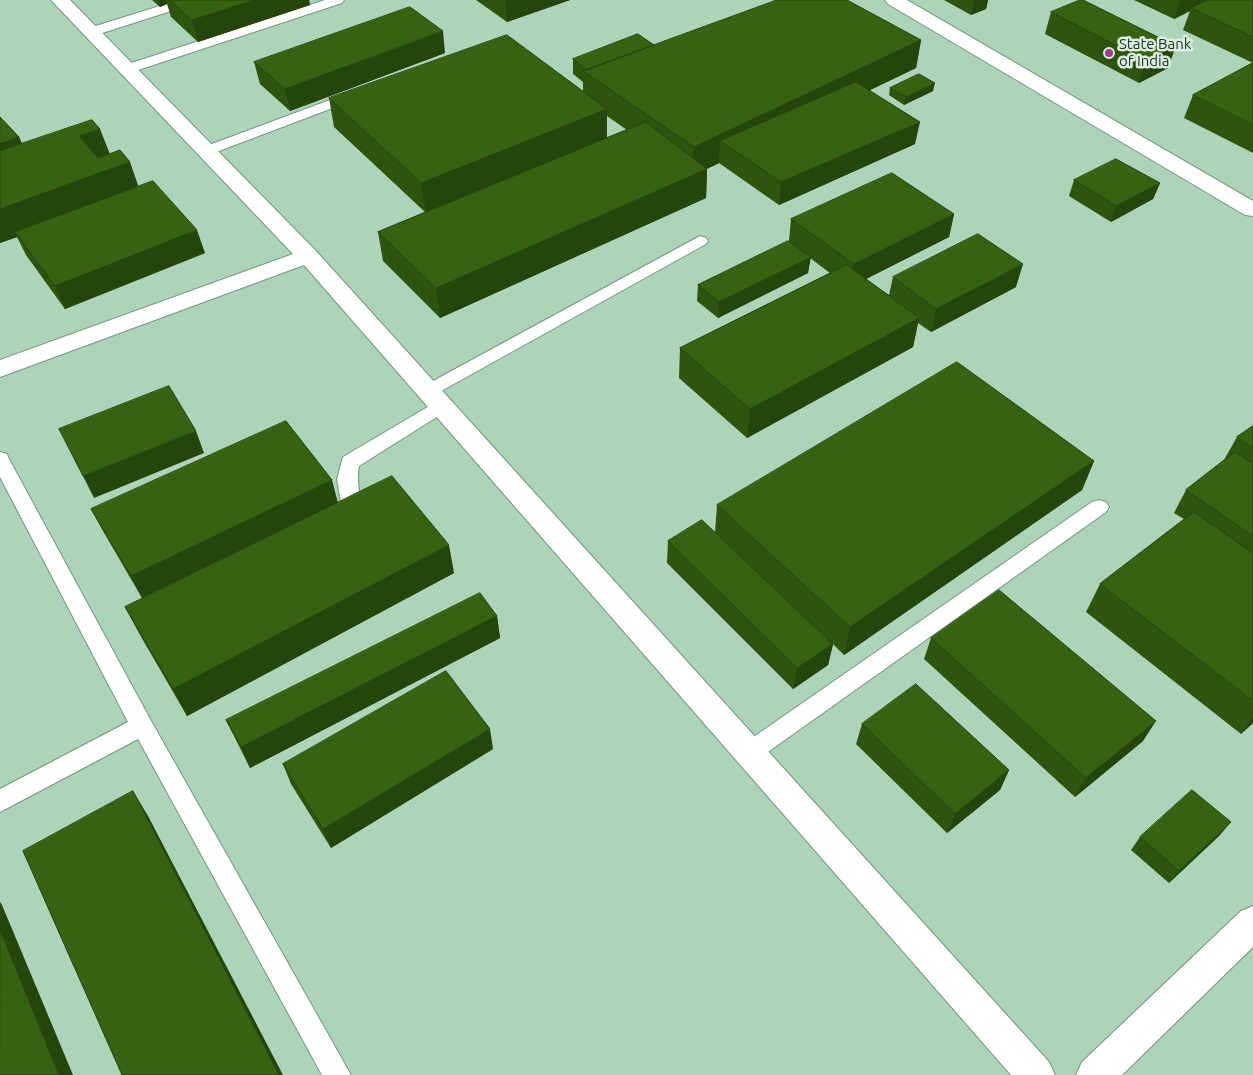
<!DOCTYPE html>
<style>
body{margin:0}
canvas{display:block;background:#add3b8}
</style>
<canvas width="1253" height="1075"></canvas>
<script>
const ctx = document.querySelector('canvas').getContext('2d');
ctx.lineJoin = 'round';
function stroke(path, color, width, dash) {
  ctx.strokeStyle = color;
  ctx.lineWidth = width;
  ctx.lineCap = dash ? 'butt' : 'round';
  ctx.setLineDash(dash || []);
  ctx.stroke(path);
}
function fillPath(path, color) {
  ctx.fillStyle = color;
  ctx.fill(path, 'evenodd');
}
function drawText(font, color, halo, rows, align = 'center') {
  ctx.font = font + ' Ubuntu,sans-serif';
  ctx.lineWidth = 5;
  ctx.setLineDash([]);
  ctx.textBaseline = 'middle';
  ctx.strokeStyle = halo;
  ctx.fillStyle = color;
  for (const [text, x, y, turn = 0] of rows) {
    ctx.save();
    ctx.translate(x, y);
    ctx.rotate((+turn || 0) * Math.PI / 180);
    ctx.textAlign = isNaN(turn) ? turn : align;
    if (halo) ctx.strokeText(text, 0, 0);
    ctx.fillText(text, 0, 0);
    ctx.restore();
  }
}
const lane = new Path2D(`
 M179,0H198L196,3L96,35L91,36L84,32L86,29Z
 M325,0H344L342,3L132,72H122L120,69L122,66Z
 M354,91L359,92L361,95L359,98L211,154H201L199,151L201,148Z
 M700,236L706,238L708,241L706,244L434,395L428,397L422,395L419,391L422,387Z
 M442,400L448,402L451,406L448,410L359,466C353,498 376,509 334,522L327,520L324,515L327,510L341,503L337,479L343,457L436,402Z
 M0,452L7,454L9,459L150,719L351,1075H322L138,739L0,812V789L128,722L0,477Z
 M1099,500L1106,502L1109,507L1106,512L758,759L750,762L742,759L739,752L742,745L1092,502Z`);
const street = new Path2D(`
 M51,0H70L316,251L1049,1062L1055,1075H1011L304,265L0,377V360L293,254Z`);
const secondary = new Path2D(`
 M885,0H907L1253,201V216L1245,215L888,4Z
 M1253,906V947L1122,1075H1076L1082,1062L1241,911Z`);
stroke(lane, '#73977e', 2);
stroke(street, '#73977e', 2);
stroke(secondary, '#73977e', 2);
fillPath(lane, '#fff');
fillPath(street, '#fff');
fillPath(secondary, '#fff');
fillPath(new Path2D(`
 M152,0H309L310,5L198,42L171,17L167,4L160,7Z
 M476,0H570L507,22Z
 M944,0H988L986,9L971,15Z
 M1134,0H1253V153L1184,118L1193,95L1253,63L1183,30L1190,11L1174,19Z
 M1051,12L1168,68L1139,83L1045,34Z
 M921,40L916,68L870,90L915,144L779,205L719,163L707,169L706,198L440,318L383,261L378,232L425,212L334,127L329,98L583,92V82L573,74V59L654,45ZM607,116L627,130L607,138Z
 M445,53L290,111L260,84L254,62Z
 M890,88L933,91L904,105L889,95Z
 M0,117L19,137L22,144L110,154L138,186L205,253L65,309L26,255L17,237L0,243Z
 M1074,180L1160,183L1153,199L1111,222L1069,196Z
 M954,214L949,237L866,279L889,295L893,277L1016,287L931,332L918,323L913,347L747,438L679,378L680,348L830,273L810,258L808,273L718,318L697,301L698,285L789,241L791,219Z
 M1253,426V723L1241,734L1086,612L1100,584L1184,519L1174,513L1186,490L1224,460L1237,437Z
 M1094,461L1082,490L844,655L833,644L828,665L793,689L667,563L668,541L715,532L717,505Z
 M338,503L454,573L187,716L140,635L125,607L310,516L142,598L103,531L91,509Z
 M497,616L500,638L250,768L226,720Z
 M931,638L1143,741L1075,797L924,659Z
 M862,724L1009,770L1000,790L947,833L856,744Z
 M493,749L331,848L291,784L283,764Z
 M1220,835L1169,883L1131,850L1140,837Z`), '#2f540f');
fillPath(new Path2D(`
 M158,0H166L167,4L160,7Z
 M255,0H309L310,5L198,42L192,20Z
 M508,0H570L507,22L505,1Z
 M974,0H988L986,9L971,15Z
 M1180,0H1214L1191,8L1190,11L1174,19Z
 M443,31L445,53L290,111L285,89Z
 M921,40L916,68L739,153L720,141L719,163L704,170L707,169L706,198L440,318L436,288L692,175L694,147Z
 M1176,46L1168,68L1139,83L1146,61Z
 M935,83L933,91L904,105L906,97Z
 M607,109V138L426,212L421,183Z
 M920,122L915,144L779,205L781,182Z
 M100,129L111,157L90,165L79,136Z
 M19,137L29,159L0,170V144Z
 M130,162L140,191L15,232L17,237L0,243V209Z
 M1160,183L1153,199L1111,222L1116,206Z
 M954,214L949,237L850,287L854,264Z
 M197,230L205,253L65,309L55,286Z
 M811,257L808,273L718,318L719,302Z
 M1023,264L1016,287L931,332L936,309Z
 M919,318L913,347L747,438L750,409Z
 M196,431L204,453L94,498L83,476Z
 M1094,461L1082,490L844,655L850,627Z
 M332,480L338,503L142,598L131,576Z
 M449,545L454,573L187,716L173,689Z
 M497,616L500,638L250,768L241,747Z
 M833,644L828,665L793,689L797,668Z
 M1253,718V723L1241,734Z
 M1156,721L1143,741L1075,797L1086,778Z
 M490,729L493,749L331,848L323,829Z
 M1009,770L1000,790L947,833L955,814Z
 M133,791L148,816L283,1075H279Z
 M1231,822L1220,835L1169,883L1179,871Z
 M0,902L2,905L73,1075H59L0,930Z`), '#26450d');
const building = new Path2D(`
 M170,0H255L192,20Z
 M777,0H847L921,40L694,147L583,71Z
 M1080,0H1083L1176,46L1146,61L1051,12Z
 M1208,0H1253V37L1191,8Z
 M410,7L443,31L285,89L254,62Z
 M638,34L654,45L587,70L573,59Z
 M507,35L607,109L421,183L329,98Z
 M1253,63V125L1193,95Z
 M919,74L935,83L906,97L890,88Z
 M856,82L920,122L781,182L720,141Z
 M0,117L19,137L0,144Z
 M92,120L100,129L79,136L98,158L120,150L130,162L0,209V151Z
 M646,122L707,169L436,288L378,232Z
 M1116,159L1160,183L1116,206L1074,180Z
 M892,173L954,214L854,264L791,219Z
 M153,181L197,230L55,286L15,232Z
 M978,234L1023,264L936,309L893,277Z
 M788,241L811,257L719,302L698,285Z
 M847,265L919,318L750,409L680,348Z
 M957,362L1094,461L850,627L717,505Z
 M169,386L196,431L83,476L59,429Z
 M286,421L332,480L131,576L91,509Z
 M1253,426V448L1237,437Z
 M1235,452L1253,464V536L1186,490Z
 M392,476L449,545L173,689L125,607Z
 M1194,512L1253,553V701L1100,584Z
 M702,520L833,644L797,668L668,541Z
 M999,590L1156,721L1086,778L931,638Z
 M480,593L497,616L241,747L226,720Z
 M446,671L490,729L323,829L283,764Z
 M916,684L1009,770L955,814L862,724Z
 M1192,790L1231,822L1179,871L1140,837Z
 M133,791L279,1075H122L23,851Z
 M0,930L59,1075H0Z`);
fillPath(building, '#376212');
stroke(building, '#26450d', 1);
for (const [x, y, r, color] of [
 [1109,53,5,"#a33593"]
]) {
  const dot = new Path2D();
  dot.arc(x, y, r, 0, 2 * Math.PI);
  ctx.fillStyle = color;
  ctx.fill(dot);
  stroke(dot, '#dbefe1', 2);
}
drawText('15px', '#233227', '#dbefe1', [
 ["State Bank",1119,44],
 ["of India",1119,61]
], 'left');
</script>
